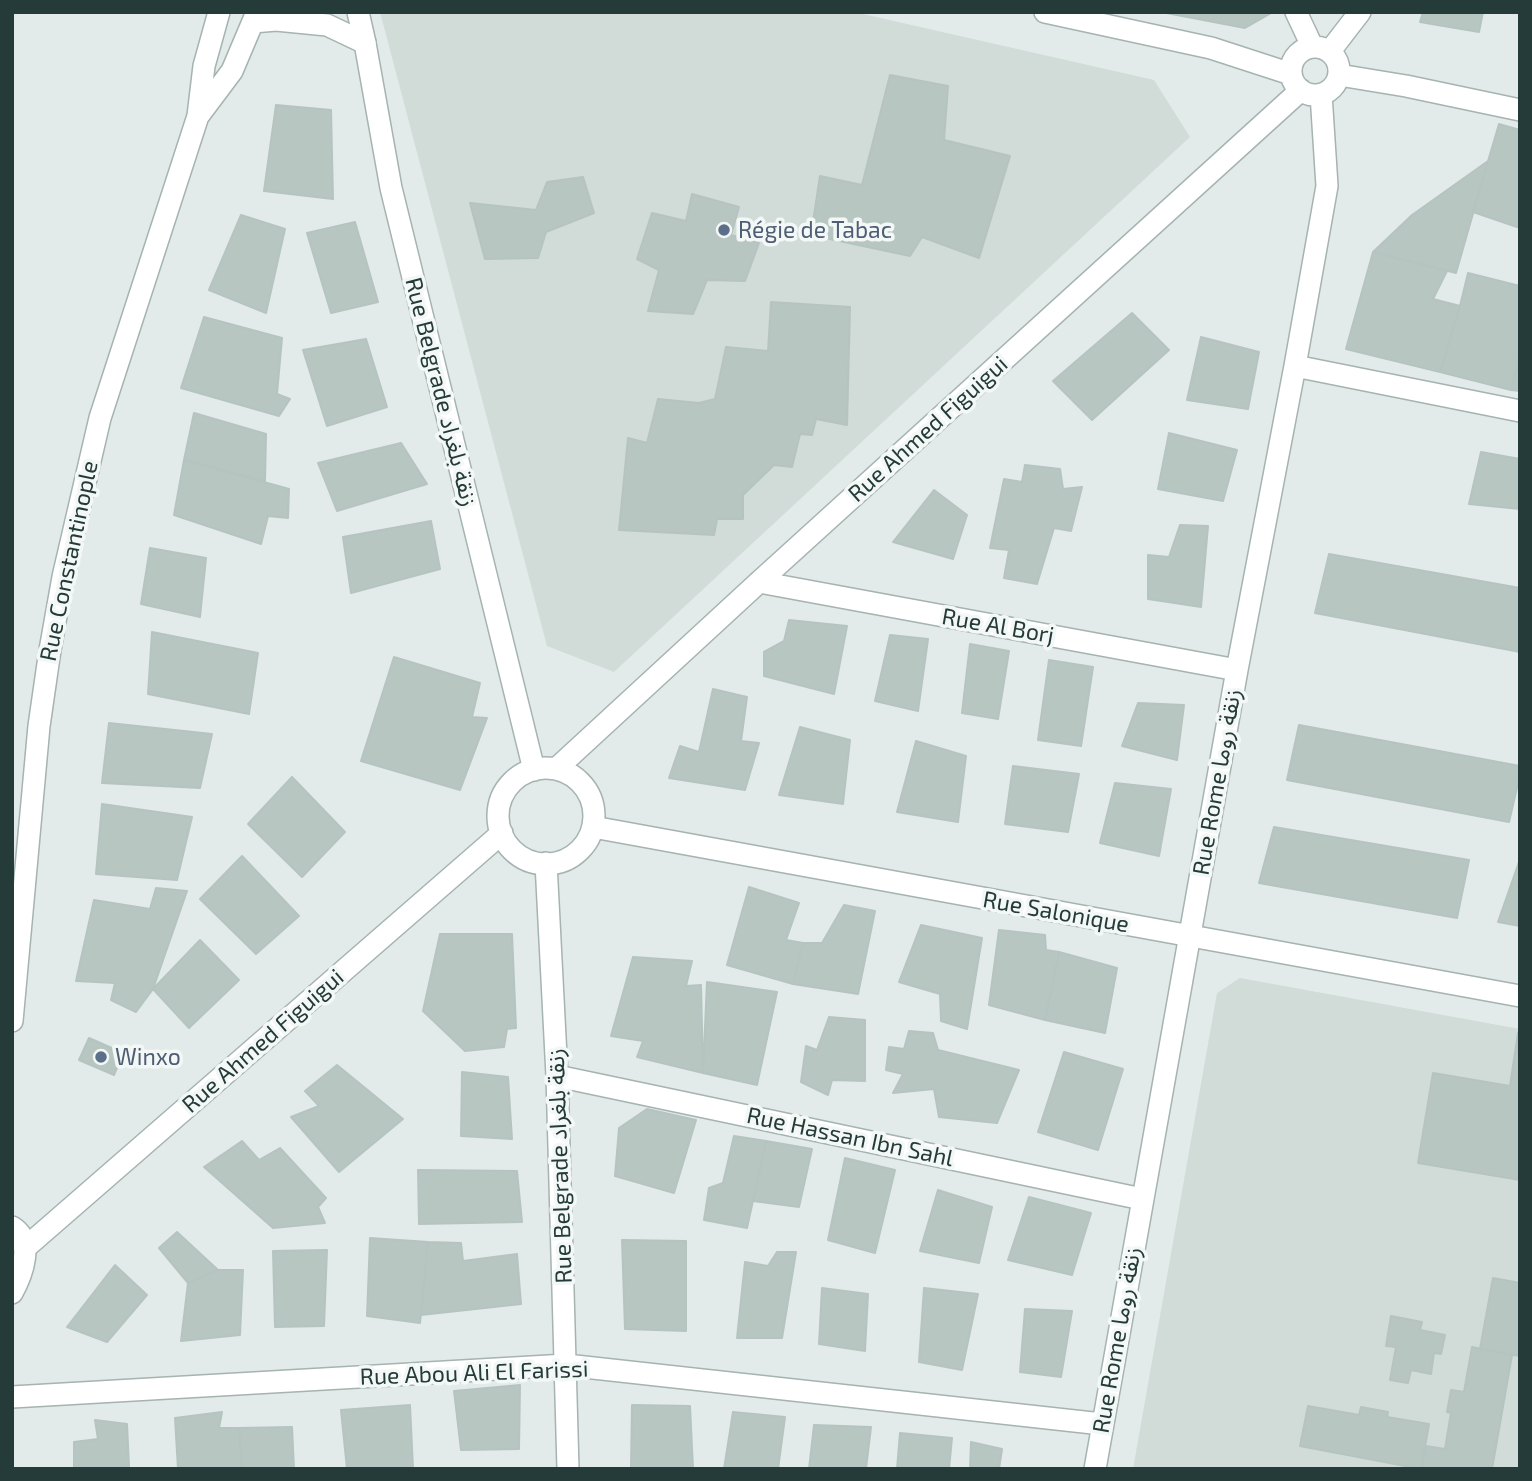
<!DOCTYPE html>
<meta charset="utf-8">
<style>
body{margin:0}
#map{position:relative;width:1532px;height:1481px;overflow:hidden;background:#e2ebe9;font-family:"Exo 2",sans-serif}
canvas{display:block}
.frame{position:absolute;inset:0;border:14px solid #243b39;pointer-events:none}
</style>
<div id="map">
<canvas width="1532" height="1481"></canvas>
<div class="frame"></div>
</div>
<script>
const ctx = document.querySelector('canvas').getContext('2d');
ctx.lineJoin = 'round';
function fillPath(path, color) {
  ctx.fillStyle = color;
  ctx.fill(path, 'evenodd');
}
function stroke(path, color, width, dash) {
  ctx.strokeStyle = color;
  ctx.lineWidth = width;
  ctx.lineCap = dash ? 'butt' : 'round';
  ctx.setLineDash(dash || []);
  ctx.stroke(path);
}
function drawText(font, color, halo, rows, align = 'center') {
  ctx.font = font + ' "Exo 2","Noto Sans Arabic",sans-serif';
  ctx.lineWidth = 7;
  ctx.setLineDash([]);
  ctx.textBaseline = 'middle';
  ctx.strokeStyle = halo;
  ctx.fillStyle = color;
  for (const [text, x, y, turn = 0] of rows) {
    ctx.save();
    ctx.translate(x, y);
    ctx.rotate((+turn || 0) * Math.PI / 180);
    ctx.textAlign = isNaN(turn) ? turn : align;
    if (halo) ctx.strokeText(text, 0, 0);
    ctx.fillText(text, 0, 0);
    ctx.restore();
  }
}
fillPath(new Path2D(`
 M380,12H854L1154,80L1190,137L614,672L547,646Z
 M1240,978L1520,1029V1469H1133L1217,993Z`), '#d1dbd8');
const building = new Path2D(`
 M1161,12H1273L1245,28Z
 M1423,12H1483L1479,32L1420,22Z
 M890,75L948,86L944,140L1010,156L979,258L922,237L910,256L811,235L820,176L862,185Z
 M276,105L331,110L333,199L264,191Z
 M1499,124L1520,130V228L1473,212Z
 M1488,161L1456,273L1373,252L1412,215Z
 M583,177L594,213L546,232L538,258L485,259L470,203L536,210L547,182Z
 M692,194L739,207L731,235L759,243L745,281L707,280L693,314L648,311L659,270L637,259L652,213L686,221Z
 M241,215L285,229L266,313L209,290Z
 M355,222L378,302L331,313L307,233Z
 M1373,252L1447,271L1433,299L1460,306L1440,372L1346,349Z
 M1468,273L1520,286V356L1511,390L1440,372L1460,306Z
 M771,302L850,307L847,425L816,419L812,435L800,434L792,467L774,465L743,495V519H717L714,535L619,530L628,438L647,443L658,399L699,403L715,399L726,347L768,351Z
 M1132,313L1169,350L1092,420L1053,381Z
 M204,317L282,338L277,394L290,399L279,416L181,388Z
 M1201,337L1259,352L1248,409L1187,400Z
 M366,339L387,407L327,426L303,350Z
 M1520,356V391L1511,390Z
 M194,413L266,434L265,481L184,460Z
 M1169,433L1237,450L1223,501L1158,489Z
 M401,443L427,484L337,511L318,463Z
 M1481,452L1520,459V509L1469,504Z
 M184,460L289,489L288,518L268,516L261,544L174,515Z
 M1025,465L1060,469L1063,489L1082,487L1071,531L1054,528L1037,584L1004,578L1009,550L990,548L1004,479L1022,482Z
 M934,490L967,515L953,559L893,542Z
 M431,521L440,569L351,593L343,537Z
 M1180,525L1208,526L1201,607L1148,599V555L1169,557Z
 M150,548L206,558L200,617L141,604Z
 M1329,554L1520,588V652L1315,613Z
 M789,620L847,626L834,694L764,676V652L784,641Z
 M152,632L258,653L249,714L148,694Z
 M890,635L928,639L918,711L875,701Z
 M970,644L1009,651L998,719L962,713Z
 M394,657L480,683L472,717L487,718L460,790L361,761Z
 M1049,660L1093,667L1081,746L1038,740Z
 M713,689L747,697L741,741L759,743L745,790L669,778L680,746L699,752Z
 M1138,703L1184,705L1177,760L1122,746Z
 M109,723L212,734L200,788L102,783Z
 M1299,725L1520,766V775L1509,822L1287,780Z
 M800,727L850,740L843,804L779,795Z
 M916,741L966,756L958,822L897,812Z
 M1013,766L1079,774L1068,832L1005,824Z
 M292,777L345,832L302,877L248,824Z
 M1115,783L1171,789L1159,856L1100,843Z
 M102,804L192,817L177,880L96,874Z
 M1274,827L1469,860L1457,918L1259,883Z
 M242,856L299,916L256,954L200,899Z
 M1520,859V926L1498,922Z
 M749,887L799,903L786,940L803,943L793,984L727,965Z
 M156,888L187,891L153,989L136,1012L111,1000L115,983L76,981L94,900L150,909Z
 M844,905L875,911L858,994L793,984L803,943H822Z
 M921,925L982,938L967,1029L941,1021L940,994L899,982Z
 M999,930L1045,935L1046,950L1059,952L1045,1020L989,1005Z
 M440,934H512L516,1028L507,1029L504,1047L465,1051L423,1011Z
 M200,940L239,980L189,1028L153,989Z
 M1059,952L1117,968L1105,1033L1045,1020Z
 M633,957L692,961L686,986L701,985L703,1073L637,1057L643,1041L611,1036Z
 M707,982L777,992L757,1085L703,1073Z
 M829,1017L865,1020V1081L832,1080L828,1095L801,1082L806,1046L817,1050Z
 M909,1031L933,1033L938,1050L1019,1070L997,1123L939,1117L934,1089L893,1093L903,1074L886,1070L889,1047L904,1049Z
 M1518,1033H1520V1180L1418,1163L1433,1073L1510,1086Z
 M89,1038L123,1053L114,1075L79,1060Z
 M1064,1052L1123,1069L1098,1150L1038,1132Z
 M337,1065L403,1119L339,1172L291,1117L319,1106L305,1091Z
 M462,1072L508,1077L512,1139L461,1136Z
 M647,1109L696,1120L674,1193L615,1176L619,1128Z
 M734,1136L766,1141L747,1228L704,1220L709,1188L723,1183Z
 M242,1141L259,1160L280,1148L326,1198L318,1207L325,1223L273,1228L204,1167Z
 M766,1141L812,1149L799,1207L753,1201Z
 M845,1158L895,1170L875,1253L828,1240Z
 M418,1170L517,1171L522,1222L419,1224Z
 M938,1190L992,1207L979,1263L920,1251Z
 M1029,1197L1091,1213L1072,1275L1008,1260Z
 M177,1232L218,1270L188,1283L159,1248Z
 M370,1238L428,1242L420,1323L367,1316Z
 M622,1240L686,1241V1331L625,1329Z
 M428,1242L461,1243L463,1261L517,1254L521,1304L421,1315Z
 M327,1250L324,1326L275,1327L273,1251Z
 M777,1252H796L782,1338H737L745,1262L768,1266Z
 M115,1265L147,1295L107,1342L67,1327Z
 M218,1270H243L240,1335L181,1341L188,1283Z
 M1493,1278L1520,1283V1356L1480,1349Z
 M822,1288L868,1294L865,1351L819,1344Z
 M924,1288L978,1294L962,1370L919,1362Z
 M1025,1309L1072,1311L1061,1377L1020,1372Z
 M1391,1316L1422,1322L1420,1330L1445,1335L1441,1354L1434,1353L1431,1374L1411,1370L1408,1383L1390,1380L1396,1347L1386,1346Z
 M1472,1347L1512,1355L1492,1469H1421L1426,1446L1445,1449L1451,1413L1447,1412L1451,1390L1464,1392Z
 M520,1385L519,1449L461,1450L454,1391Z
 M410,1405L413,1469H347L341,1410Z
 M632,1405L690,1406L693,1469H631Z
 M1308,1406L1359,1415L1361,1407L1388,1412L1387,1417L1429,1424L1421,1469L1300,1446Z
 M222,1412L219,1428H239L242,1469H178L175,1418Z
 M733,1412L785,1417L778,1469H724Z
 M95,1420L127,1424L129,1466L115,1469H74V1442L98,1439Z
 M814,1425L871,1427L866,1469H809Z
 M292,1427L294,1469H242L239,1428Z
 M900,1433L952,1438L949,1469H897Z
 M971,1442L1002,1449L999,1469H970Z`);
fillPath(building, '#b8c6c2');
stroke(building, '#b5c4c1', 2);
const minor = new Path2D(`
 M358,12L365,43L391,188L534,770
 M1045,12L1211,48L1291,74
 M1296,12L1312,46
 M1291 71a24 24 0 1 1 48 0a24 24 0 1 1-48 0Z
 M1330,51L1360,12
 M1339,75L1406,86L1520,110
 M1295,366L1520,411
 M759,582L1237,670
 M498 816a48 48 0 1 1 96 0a48 48 0 1 1-96 0Z
 M556,769L759,582L1301,90
 M593,827L1520,996
 M546,863L557,1076L568,1469
 M557,1076L1142,1199
 M25,1248L502,833
 M12,1397L566,1365L1102,1424
 M1095,1469L1237,670L1295,366L1327,186L1321,94`);
const tertiary = new Path2D(`
 M253,22L276,20L327,25L365,43
 M199,115L232,71L257,12
 M12,1021L39,726L50,650L63,577L100,418L198,116L204,66L219,12
 M12,1227C35,1241 22,1275 12,1293`);
stroke(minor, '#a5b3b1', 24);
stroke(tertiary, '#a5b3b1', 24);
stroke(minor, '#fff', 21);
stroke(tertiary, '#fff', 21);
for (const [x, y, r, color] of [
 [724,230,7,"#5c6f8a"],
 [101,1057,7,"#5c6f8a"]
]) {
  const dot = new Path2D();
  dot.arc(x, y, r, 0, 2 * Math.PI);
  ctx.fillStyle = color;
  ctx.fill(dot);
  stroke(dot, '#f3f8f6', 2.5);
}
drawText('23px', '#4e5e75', '#f3f8f6', [
 ["Régie de Tabac",738,230],
 ["Winxo",115,1057]
], 'left');
drawText('23px', '#243b39', '#f3f8f6', [
 ["Rue Belgrade زنقة بلغراد",441,392,76],
 ["Rue Ahmed Figuigui",928,429,-42],
 ["Rue Constantinople",69,561,-78],
 ["Rue Al Borj",998,626,10],
 ["Rue Rome زنقة روما",1217,782,-80],
 ["Rue Salonique",1056,912,10],
 ["Rue Ahmed Figuigui",263,1041,-41],
 ["Rue Hassan Ibn Sahl",850,1137,12],
 ["Rue Belgrade زنقة بلغراد",560,1166,-92],
 ["Rue Rome زنقة روما",1117,1340,-80],
 ["Rue Abou Ali El Farissi",474,1373,-2]
]);
</script>
